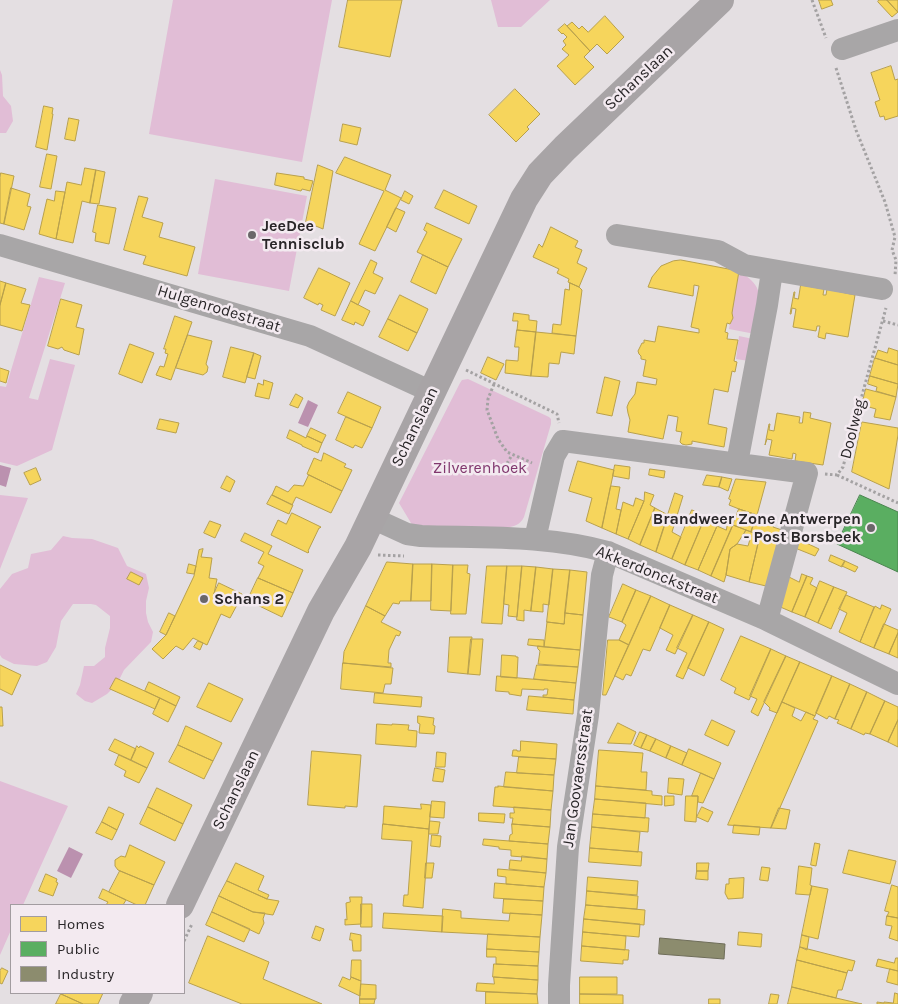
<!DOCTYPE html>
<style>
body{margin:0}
#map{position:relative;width:898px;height:1004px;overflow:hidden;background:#e4dfe2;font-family:Karla,sans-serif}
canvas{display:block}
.legend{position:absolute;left:10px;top:904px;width:175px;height:90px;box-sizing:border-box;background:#f3eaf0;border:1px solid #a29ca0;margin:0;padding:6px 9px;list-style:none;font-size:15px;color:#292628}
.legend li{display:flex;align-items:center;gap:10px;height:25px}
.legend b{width:25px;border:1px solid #a29ca0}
</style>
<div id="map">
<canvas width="898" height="1004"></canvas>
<ul class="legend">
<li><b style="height:14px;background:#f6d55c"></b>Homes</li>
<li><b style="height:14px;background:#5aae61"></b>Public</li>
<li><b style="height:14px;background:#8c8c6e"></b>Industry</li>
</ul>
</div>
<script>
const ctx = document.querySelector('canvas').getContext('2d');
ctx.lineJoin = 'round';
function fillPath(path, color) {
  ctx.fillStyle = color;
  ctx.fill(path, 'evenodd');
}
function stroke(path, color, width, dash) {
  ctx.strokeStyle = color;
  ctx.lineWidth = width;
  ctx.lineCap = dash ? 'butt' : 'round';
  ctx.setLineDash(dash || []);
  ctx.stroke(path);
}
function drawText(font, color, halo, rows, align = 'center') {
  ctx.font = font + ' Karla,sans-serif';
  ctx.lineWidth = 5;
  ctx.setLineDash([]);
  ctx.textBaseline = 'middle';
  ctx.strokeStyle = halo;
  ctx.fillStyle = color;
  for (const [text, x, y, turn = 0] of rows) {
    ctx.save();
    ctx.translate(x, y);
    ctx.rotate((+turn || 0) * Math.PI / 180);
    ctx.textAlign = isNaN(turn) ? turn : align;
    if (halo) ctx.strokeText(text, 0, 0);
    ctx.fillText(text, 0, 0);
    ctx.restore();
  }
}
fillPath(new Path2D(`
 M173,0H332L302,162L149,134Z
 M491,0H550L521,27H498Z
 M0,70L2,75L3,96L11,106L13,121L6,133H0Z
 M215,179L307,196L289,291L198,274Z
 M739,272C748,276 758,284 759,295C760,303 756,325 755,334L729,329Z
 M39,277L65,283L29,398L38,400L50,359L75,365L52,450L17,466L0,462V386L6,387Z
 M739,336L753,339L749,361L736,359Z
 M468,379L549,417L551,419V424L524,517C520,525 515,526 506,528H414L399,503L460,383L462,380Z
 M0,495L28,498L0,569Z
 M63,536L72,538L92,539L118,548L127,566L146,574L149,588L146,601V613L148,622L153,632L151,642L124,670L117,684L107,694L92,703L85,701L76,694L80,685L84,666H94L105,657V648L110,628V616L96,605L91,604H73L61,621L56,647L47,662L37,666L14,664L2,658L0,655V589L12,574L28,568L31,554L51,550Z
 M0,781L68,806L23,905H11V930L0,955Z`), '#e1bdd6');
fillPath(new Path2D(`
 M308,400L318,405L308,427L298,423Z
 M0,465L11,468L6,487L0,485Z
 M69,847L83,854L71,878L57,871Z`), '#bb91af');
const homes = new Path2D(`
 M348,0H402L390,57L339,47Z
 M819,0H831L833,5L822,9Z
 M879,0H887L898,12L892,17L878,2Z
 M887,0H898V12Z
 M605,16L624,37L607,54L597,44L590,51L567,26L572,22L579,29L582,26L588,32Z
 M565,24L590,51L584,57L594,67L575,85L557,66L569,55L562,49L566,45L563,41L567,37L563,33L562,34L558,30Z
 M891,66L895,80L898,79V116L885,120L884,116L880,117L875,102L880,100L871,73Z
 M515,89L540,114L527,127L529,129L516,142L489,115Z
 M44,106L53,108L52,114H53L47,150L36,147Z
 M69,118L79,120L75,141L65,139Z
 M343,124L361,128L357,145L340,141Z
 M47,154L57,156L51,189L40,187Z
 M345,157L391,175L385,190L401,198L375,251L359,244L384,191L336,173Z
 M318,165L333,171L323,229L306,222Z
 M85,168L96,170L90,203L82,201L73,243L56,239L67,182L81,185Z
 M96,170L105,172L99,204L90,203Z
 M1,173L14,176L4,224L0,223V178Z
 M277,173L304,177V179L313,181L310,191L302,189L301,191L275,185Z
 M11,188L30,194L27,206L31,207L24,230L4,224Z
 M444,190L477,206L469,224L435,208Z
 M56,191L65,192L56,239L39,234L47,199L54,201Z
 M405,191L413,196L409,204L401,200Z
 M139,196L148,198L142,217L163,223L159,237L195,247L187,276L143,264L146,256L124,250Z
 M98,205L116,208L109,244L95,241L96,233L93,232Z
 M396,208L405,212L396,232L387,227Z
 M427,223L462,239L448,267L417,252L427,232L424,230Z
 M551,227L578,241L575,247L582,250L577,263L587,268L579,287L568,282L569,279L557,273L559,269L533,257L539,244L542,247Z
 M423,255L448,267L436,294L411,282Z
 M371,260L377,263L373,273L383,278L375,294L365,290L358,305L351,301Z
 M681,260L739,271L732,313L733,318L730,324L727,323L725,332L728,333L727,339L738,340L734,361L737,362L735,372L732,371L728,392L714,389L708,424L727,428L724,447L692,441V444L686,445L682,444L680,442L682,432L676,431L678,417L668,415L663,439L628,432L630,420L628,413L627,407L629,402L635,394L637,382L656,385L657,379L643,376L646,360L641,359V356L639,354L638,351L642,343H644V340L655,342L658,326L699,333V329L691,327L699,286L694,285L693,296L648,287L652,277L661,266L673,261Z
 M319,268L350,283L335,316L321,310L323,305L319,303L318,305L304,298Z
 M0,281L6,283L0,305Z
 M6,283L26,289L21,303L30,305L22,331L0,325V305Z
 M570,283L579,287L582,290L576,336L552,333L553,324L561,325L565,289L569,290Z
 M801,285L824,289L823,295H826L827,289L855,295L848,337L826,333L825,339L818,337L820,326H817L816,331L793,327L796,309L792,308L791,314H790L794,292H795L794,298L798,299Z
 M400,295L428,309L417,333L388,319Z
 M61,299L82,305L76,327L84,329L79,355L64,350L62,347L58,349L48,346Z
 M351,301L370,311L363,326L355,322L354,325L342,320Z
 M514,313L529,315V320L537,321L536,332L517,330L518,321H513Z
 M175,316L192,322L171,380L156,375L160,366L164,367L168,354L165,353L166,349H164Z
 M388,319L417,333L408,351L379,337Z
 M517,330L536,332L531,376L505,373L506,360L518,361L519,347H515Z
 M536,332L576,336L574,354L561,352L559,364L549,363L548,377L531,376Z
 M188,335L212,341L206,364L208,367L207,372L203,375L176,368Z
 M130,344L154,353L142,383L119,374Z
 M231,347L254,353L245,383L223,377Z
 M889,348L898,351V365L875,358L878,350L887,353Z
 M254,353L261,356L255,379L247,377Z
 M488,357L504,364L496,380L481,373Z
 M875,358L898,365V384L870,376Z
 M0,368L9,371L6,383L0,381Z
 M870,376L898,384L896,397L876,391L877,387L868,384Z
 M605,377L620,381L612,416L597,413Z
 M264,380L273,383L269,399L255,396L258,383L263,385Z
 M866,389L896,397L890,420L874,417L876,409L862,405Z
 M348,392L381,407L372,428L338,413Z
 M296,394L303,398L298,408L290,405Z
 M804,412L811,413L810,418L831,423L823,465L795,461L796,454L793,453L792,459L769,455L772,440L767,439L765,445L769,424H770L769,430L774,431L777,413L800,417L799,423H802Z
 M346,417L372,428L362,448L355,445L353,448L336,440Z
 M160,419L179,423L176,433L157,429Z
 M862,422L898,428V435L889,489L852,472Z
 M311,428L326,435L322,443L307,436Z
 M290,430L306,438L307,436L322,443L318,453L302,446V445L287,438Z
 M324,453L346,464L344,467L352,470L342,491L307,474L314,458L321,461Z
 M578,461L614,470L602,528L586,521L592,498L569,491Z
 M615,465L630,467L629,479L613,476Z
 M36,468L41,480L30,485L24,473Z
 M650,469L665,471L664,478L649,475Z
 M309,475L342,491L331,513L296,497L292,505L272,495L276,486L288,492L294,485L303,486Z
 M707,475L722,477L719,487L703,485Z
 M227,476L235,481L230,492L221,488Z
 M722,477L732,479L728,491L719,487Z
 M736,479L766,482L757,515L739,509L729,505L731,500L729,499Z
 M611,486L620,487L616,509L621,510L616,534L602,528Z
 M645,492L654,495L650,505L655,508L640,545L628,539L644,501Z
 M675,493L683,496L672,532L681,537L672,559L656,552Z
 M272,495L293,505L289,514L267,504Z
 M636,498L644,501L628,539L616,534L623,502L633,506Z
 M655,508L668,515L656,552L640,545Z
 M739,509L757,515L751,532L733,525Z
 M692,510L699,513L696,519L703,522L685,565L672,559Z
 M292,513L321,527L320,528H319L308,551L309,552L308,553L271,535L278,520L286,524Z
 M757,515L774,520L773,527L782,530L766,586L749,582L760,535L751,532Z
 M704,520L717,526L698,570L685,565Z
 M210,521L221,525L215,538L204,533Z
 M728,523L733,525L711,576L698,570L717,526L726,530Z
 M733,525L746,530L737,544L730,549L726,575L724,582L711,576Z
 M746,530L760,535L749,582L726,575L730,549L737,544L748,546L751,536L744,535Z
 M245,533L272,546L268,554L303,570L293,593L258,578L264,566L258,563L264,552L241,541Z
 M798,539L819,549L815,556L795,548Z
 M203,549L201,557L212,558L209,578L217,579L214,594L237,605L230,618L221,614L207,645L193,638L183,650L176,646L163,659L152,649L166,635L194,576L199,550Z
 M831,555L845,561L842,567L829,561Z
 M845,561L858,567L855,572L842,566Z
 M387,562L413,564L411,601H400L399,604L393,603L385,616L366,606Z
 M189,564L196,566L194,574L187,573Z
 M413,564H432L431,601H411Z
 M432,564L453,565L451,611L431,610Z
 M453,565H468L467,573L470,574L466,614H451Z
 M487,566H507L502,624L482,623Z
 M507,566H522L517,617L508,616L509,605L504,604Z
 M522,566L536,567L531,611L524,610V621L517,620Z
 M536,567L553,569L549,605L543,604V612L531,611Z
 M553,569L570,570L564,624L547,622Z
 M570,570L587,572L583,615L565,613Z
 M131,572L143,578L139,585L127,579Z
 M802,574L807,576L792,612L778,606L787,576L799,582Z
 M807,576L813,578L810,584L817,588L805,617L792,612Z
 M258,578L293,593L282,617L251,602L253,597L250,595Z
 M820,581L834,587L818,623L805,617Z
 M219,583L242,594L237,605L214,594Z
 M623,584L636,590L622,622L609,617Z
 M834,587L847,592L831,629L818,623Z
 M636,590L651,596L629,645L619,640L626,625L622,622Z
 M846,595L874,607L860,642L839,632L847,613L839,609Z
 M651,596L670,605L650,651L643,649L631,676L626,674L623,680L615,676Z
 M670,605L693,615L675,654L666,650L673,635L660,628Z
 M882,605L891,609L874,648L860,642L875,606L880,609Z
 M366,606L385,616L381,622L401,632L399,636L396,635L389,650L388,663H391V667L343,663L344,652Z
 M169,613L175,616L166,635L160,632Z
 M565,613L583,615L580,650L544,647L547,622L564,624Z
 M693,615L709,622L683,679L676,676L687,653L677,648Z
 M709,622L724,629L704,676L688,668Z
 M884,624L898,630V633L889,654L874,648Z
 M898,633V658L889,654Z
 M741,636L771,649L749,700L734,693L736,688L721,680Z
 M450,637H472L468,674L448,672Z
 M471,639H483L480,675L468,674Z
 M529,639L544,640V647L528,645Z
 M608,640H619L629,645L606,695H603Z
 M198,641L203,643L200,650L194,647Z
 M538,646L580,650L578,667L538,664L540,651L538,649Z
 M771,649L786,656L758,716L751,712L757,699L750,696Z
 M502,655L516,656V657H518L517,678L501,677Z
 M786,656L800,662L777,713L769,710L770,708L764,702Z
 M800,662L832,676L815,716L782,702Z
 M343,663L393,668L391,684H385L383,693L341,689Z
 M0,665L21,675L12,695L0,689Z
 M537,665L578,667L576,683L534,679Z
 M497,676L576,683L574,700L543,697V695H547L548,689H544V690L522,689L521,696L509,694V692L496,691Z
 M832,676L850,684L835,719L829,716L827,719L816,713Z
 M116,678L160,698L155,709L110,689Z
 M149,682L180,697L176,706L145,691Z
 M209,683L243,699L231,722L197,707Z
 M850,684L867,692L851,729L837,723L839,720L835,719Z
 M867,692L885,701L870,734L865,733L864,735L851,729Z
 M375,693L422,697L421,707L374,703Z
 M529,696L574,700L573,714L527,710Z
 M160,698L176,706L168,722L153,714Z
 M885,701L898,707V720L888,742L870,734Z
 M782,702L795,708L792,716L801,721L806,712L815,716L813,719L818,721L771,828L728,825Z
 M0,707H2L3,726H0Z
 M418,716L434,718L433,725L435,726L434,734L419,733L420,724L418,723Z
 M712,720L735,731L728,746L705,735Z
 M898,720V747L888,742Z
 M618,723L636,732L631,744L608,743Z
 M377,724L392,725V724L409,725L408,730L417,731L416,747L376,744Z
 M186,726L222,743L213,761L178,745Z
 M640,732L647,735L641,748L634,745Z
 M647,735L656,739L650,751L641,748Z
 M115,739L136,749L131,760L109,750Z
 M656,739L671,746L666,758L650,751Z
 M521,741L557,744L556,759L512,756L513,750H517V751H520Z
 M178,745L213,761L204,779L169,762Z
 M137,746L139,748L140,746L154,753L147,768L131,760Z
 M671,746L687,753L682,765L666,758Z
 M689,749L721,763L714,779L682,765Z
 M599,750L643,753L641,772H647L646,790L596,786Z
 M312,751L361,755L357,807L345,806V808L308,805Z
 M437,752L446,753L445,767H436Z
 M119,755L147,768L139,783L124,776L126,771L115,765Z
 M519,757L556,759L554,775L517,773Z
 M435,768L445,770L443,782L433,781Z
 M506,772L554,775L553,791L504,787Z
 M701,773L714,779L703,803L698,802V796H692Z
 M669,778L684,779L682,795L668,793Z
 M498,786L553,791L551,810L493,806L495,787H498Z
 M596,786L652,791V795L662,796V805L595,799Z
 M157,788L192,805L183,824L148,807Z
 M665,796H674V805L665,806Z
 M686,796H698L696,822L685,821Z
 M595,799L646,803L645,818L593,814Z
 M432,801L445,802L444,818L430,817Z
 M421,804L431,805L429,829L383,824L384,806L421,809Z
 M109,807L124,814L117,830L102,822Z
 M148,807L183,824L175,841L140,824Z
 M514,807L551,810L550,827L512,824L513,818H510V813H514Z
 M702,807L713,812L708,822L697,817Z
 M779,808L790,810L786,829L771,828Z
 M479,813L505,814L504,823L479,821Z
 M593,814L649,818L648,832L592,827Z
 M430,821L440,822L438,834H429Z
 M102,822L117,830L112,840L96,833Z
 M383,824L429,829L423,908L403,906L404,895H408L412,841L382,839Z
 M512,824L550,827L548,844L509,841L510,835L512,834Z
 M734,825L760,827L759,835L733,833Z
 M592,827L640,832L638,852L590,848Z
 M432,835L441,836L440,847L431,846Z
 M484,839L548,844L547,859L511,856V850L499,849V847L483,845Z
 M815,843L820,844L816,866L811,865Z
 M130,845L165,862L154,885L118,870L115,866V860L121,856L125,857Z
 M590,848L642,852L641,866L589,862Z
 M849,850L896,861L890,884L843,873Z
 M522,856L547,859L546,873L509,869L510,860L521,861Z
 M236,863L264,876L258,890L269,895L267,899L227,881Z
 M426,863H434L432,878H425Z
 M697,863H709L708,871H697Z
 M799,866L812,868L810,885L812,886L810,895L796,894Z
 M762,867L770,868L768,881L760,880Z
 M498,869L546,873L544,887L506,884V877L498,876Z
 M120,871L154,885L145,905H137L109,892Z
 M697,871H708V880L696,879Z
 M46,874L57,879L56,882L58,883L53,896L39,891Z
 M588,877L638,881L637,895L587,891Z
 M744,878L743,898L728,899L725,893L726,884H729V879Z
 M227,881L267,899L279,901L273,915L253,912L219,896Z
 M495,883L544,887L543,901L494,898Z
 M892,885L898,887V918L887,916L889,912L885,911Z
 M812,886L828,889L818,939L802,935Z
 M103,889L126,900L123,905H106L108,902L99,898Z
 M587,891L638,896L637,909L586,905Z
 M219,896L253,912L265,913L263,919L264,923L259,934L212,912Z
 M350,897H362L361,924L345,925V919L347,920L346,903L350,902Z
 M504,899L543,901L542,915L503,913Z
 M361,904H372V927H361Z
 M586,905L645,910L644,925L584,919Z
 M443,909L461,911V918L509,921L510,913L542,915L540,937L442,932Z
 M212,912L250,929L244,942L206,925Z
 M384,913L443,916L442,932L383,928Z
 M887,916L898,918V941L889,938L892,926L886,925Z
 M584,919L640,924L639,937L583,932Z
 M316,926L324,929L320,941L312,938Z
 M583,932L626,936L625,950L582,946Z
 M739,932L762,934L761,947L738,945Z
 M351,933L361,935V951H353L352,940H350Z
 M488,934L540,937L539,952L487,949Z
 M802,935L809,937L807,950L800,947Z
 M208,936L269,962L263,979L322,1004H242L189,983Z
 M582,946L629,950L628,960H623V964L581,961Z
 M800,947L855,961L852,971L848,970L847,973L797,960Z
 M487,949L539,952L538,966L496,964V957H487Z
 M896,958H898V971L876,966L878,959L894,963Z
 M352,960H361V981L351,977Z
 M797,960L847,973L842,990H838L836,998L792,987Z
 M494,964L538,966V980L493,977Z
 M2,968L8,971L2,984L0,983V971Z
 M890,969L898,971V985L887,982Z
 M343,977L350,980L351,977L361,981L360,996L339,986Z
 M494,977L538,980L537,994L476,991L477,983L494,984Z
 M580,977H617V994H580Z
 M361,984L376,985V999H360Z
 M792,987L836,998L862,1004H788Z
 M486,992L537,994L538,1004H486Z
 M62,993H103L98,1004H83L61,994Z
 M895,993L898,994V1004H877V1002L884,1003V1002L893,1003Z
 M61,994L83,1004H56Z
 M580,994L623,995V1004H580Z
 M771,994L779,995L777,1004H769Z
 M360,999H375L374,1004H360Z
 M709,999H720V1004H709Z`);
fillPath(homes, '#f6d55c');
stroke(homes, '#b8a04c', 1);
const public = new Path2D(`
 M860,495L898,512V572L837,544Z`);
fillPath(public, '#5aae61');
stroke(public, '#4b8550', 1);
const industry = new Path2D(`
 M660,938L725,944L724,959L659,954Z`);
fillPath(industry, '#8c8c6e');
stroke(industry, '#6e6d59', 1);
stroke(new Path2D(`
 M812,0L826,38
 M836,68L856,130L885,202L895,237L892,250L896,260L895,276
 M883,321L898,325
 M466,370L557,414L559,423
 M494,384L488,399L487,410L498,439L507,452L532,463
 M502,472L512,455
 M825,474L837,475L843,467L864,388L886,308
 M837,475L898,503
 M378,555L404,556
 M184,941L192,924`), '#a4a2a3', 3, [2.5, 2.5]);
stroke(new Path2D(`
 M842,49L898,30
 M617,235L718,251L744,265L882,289
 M0,245L310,336L432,392
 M737,463L767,305L772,271
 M372,518L407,534L421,536C483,538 547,535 608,552L767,620L898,684
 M535,539L554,456L563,441L807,473L767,620
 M559,1004V985L568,847L588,715L602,575L608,552`), '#a8a6a7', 22);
stroke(new Path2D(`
 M180,905L321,611L358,547L524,199L540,174L565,148L720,0
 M133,1004L139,993`), '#a8a4a6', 28);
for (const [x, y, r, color] of [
 [252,235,5,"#6a6769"],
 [871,528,5,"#6a6769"],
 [204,599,5,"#6a6769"]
]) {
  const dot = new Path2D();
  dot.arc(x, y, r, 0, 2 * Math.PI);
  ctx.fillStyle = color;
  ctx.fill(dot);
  stroke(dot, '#f3eaf0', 2);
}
drawText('16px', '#292628', '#f3eaf0', [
 ["Schanslaan",639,78,-43],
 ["Hulgenrodestraat",219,309,17],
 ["Schanslaan",415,427,-64],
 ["Doolweg",853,429,-76],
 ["Akkerdonckstraat",657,575,22],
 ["Jan Goovaersstraat",578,778,-82],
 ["Schanslaan",236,790,-64]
]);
drawText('bold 16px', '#292628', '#f3eaf0', [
 ["JeeDee",262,226],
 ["Tennisclub",262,244],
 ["Brandweer Zone Antwerpen",861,519,"right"],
 ["- Post Borsbeek",861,537,"right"],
 ["Schans 2",214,599]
], 'left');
drawText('16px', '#81376e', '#f3eaf0', [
 ["Zilverenhoek",480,468]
]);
</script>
